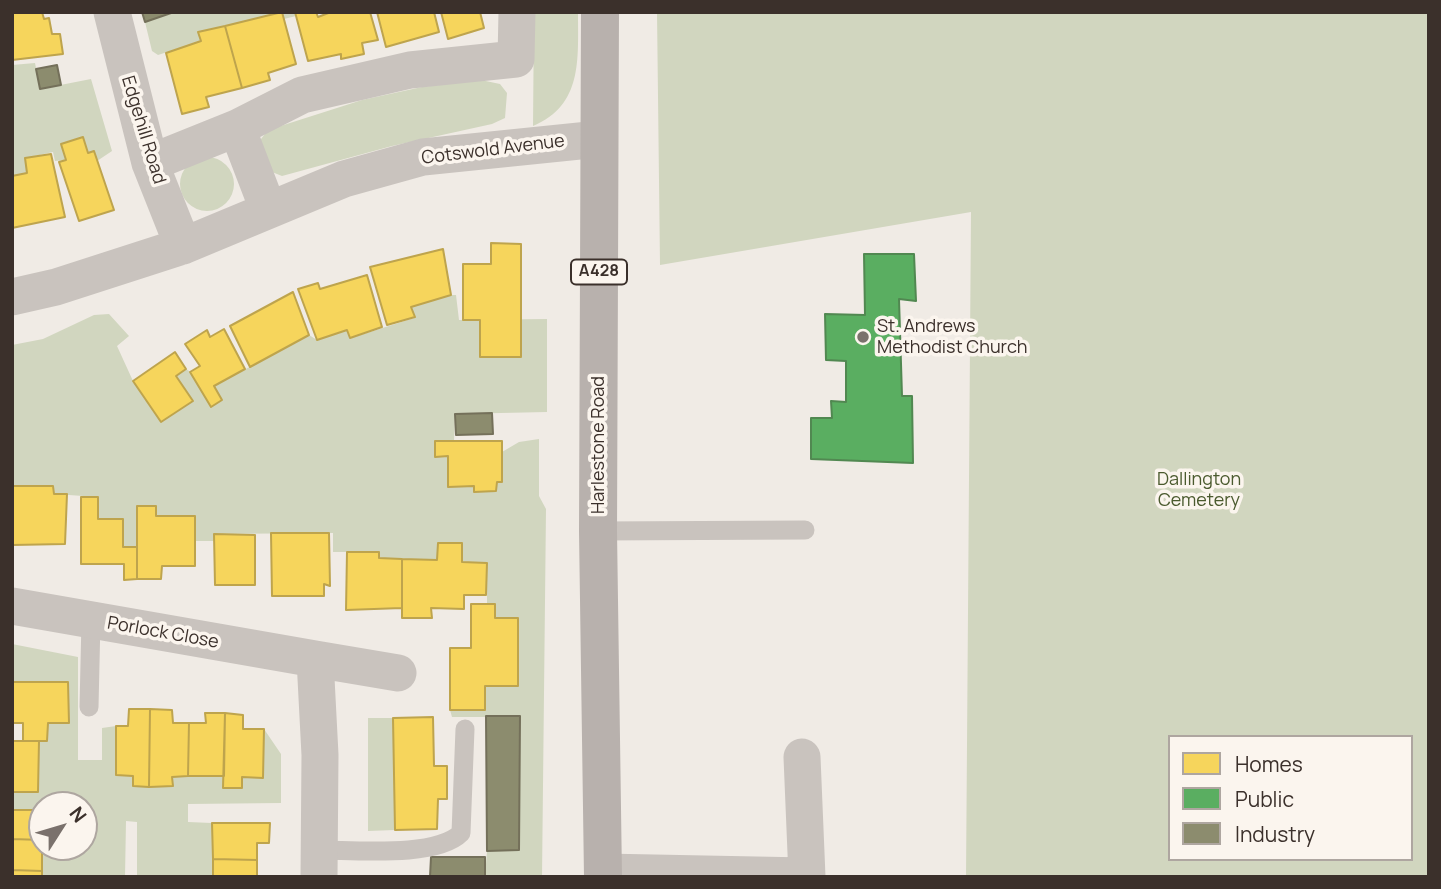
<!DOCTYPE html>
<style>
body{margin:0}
#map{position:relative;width:1441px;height:889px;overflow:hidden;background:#f0ebe5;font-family:Manrope,sans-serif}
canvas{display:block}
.frame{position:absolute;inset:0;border:14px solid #3b302b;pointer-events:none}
.legend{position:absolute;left:1168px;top:735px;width:245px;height:126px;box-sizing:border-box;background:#fbf5ee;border:2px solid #aea6a0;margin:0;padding:9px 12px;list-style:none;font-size:21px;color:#3b302b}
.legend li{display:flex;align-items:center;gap:14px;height:35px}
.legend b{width:35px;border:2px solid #aea6a0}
.north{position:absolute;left:28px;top:791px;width:70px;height:70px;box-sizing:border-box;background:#fbf5ee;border:2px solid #aea6a0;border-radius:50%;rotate:53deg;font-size:19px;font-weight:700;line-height:28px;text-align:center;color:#3b302b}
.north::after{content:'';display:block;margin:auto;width:24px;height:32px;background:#7a716c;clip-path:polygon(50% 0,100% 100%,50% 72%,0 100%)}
</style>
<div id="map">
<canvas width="1441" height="889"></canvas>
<div class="frame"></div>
<ul class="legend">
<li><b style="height:19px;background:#f6d55c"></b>Homes</li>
<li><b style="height:19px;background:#5aae61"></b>Public</li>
<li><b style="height:19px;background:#8c8c6e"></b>Industry</li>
</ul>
<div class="north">N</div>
</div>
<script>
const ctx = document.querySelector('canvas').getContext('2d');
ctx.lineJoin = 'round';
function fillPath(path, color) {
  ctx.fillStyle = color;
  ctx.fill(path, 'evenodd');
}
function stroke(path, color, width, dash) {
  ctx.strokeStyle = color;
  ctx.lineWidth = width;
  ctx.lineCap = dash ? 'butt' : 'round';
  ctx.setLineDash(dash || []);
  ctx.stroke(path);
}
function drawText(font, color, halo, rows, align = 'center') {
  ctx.font = font + ' Manrope,sans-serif';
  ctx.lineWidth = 7;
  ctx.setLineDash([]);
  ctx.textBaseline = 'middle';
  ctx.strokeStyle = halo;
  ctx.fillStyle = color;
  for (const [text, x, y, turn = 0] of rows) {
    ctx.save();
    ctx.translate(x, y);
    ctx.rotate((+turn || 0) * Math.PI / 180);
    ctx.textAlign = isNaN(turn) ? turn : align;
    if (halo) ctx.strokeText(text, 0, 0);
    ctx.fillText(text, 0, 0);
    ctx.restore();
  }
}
fillPath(new Path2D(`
 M174,12H295L296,16L284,19L282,12L199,32L201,41L158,55L152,51L145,22Z
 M534,12H578C578,59 583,105 533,126Z
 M657,12H1429V877H966L971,212L660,265ZM1170,737H1411V859H1170Z
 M35,63L40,89L91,79L112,151L97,161L94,151L88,153L82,137L61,144L66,160L55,161L53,152L26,158L27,173L12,176V65Z
 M481,80L500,84L507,93L505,118L492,124L392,146L282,176L272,172L260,153L261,139L268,130L362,100L422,87Z
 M180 184a27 27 0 1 1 54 0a27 27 0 1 1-54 0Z
 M451,295H456L459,320L547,319V412L455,414L454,441H435V457L448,456L449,487L474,486V492L496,491L497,482L502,481V452L519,442L539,439V496L546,509L542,877H485L487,851L519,850L520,717H452L450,710L485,686L518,618H495V604H487V563L462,562V543H438L437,560L379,558V552H333V533L214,534V541H196L195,516H156V506H138L137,547H123V520L98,519V497L54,494L12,486V345L43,339L94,315L109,314L129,336L117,346L133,381L161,422L193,401L176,376L186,369L214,386L309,335L317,340L347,330L351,338L414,318L411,307Z
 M12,644L78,657V760H102V728L116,726V775L133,776V786H173V777L224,776L242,787V777L263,778L264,729L281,754V803L188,804V822L212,823L213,877H137V822L126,821L125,877H42V847H84V805H42V810L12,809V792H38L39,741H47L48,723H69L68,682H12Z
 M368,718H393L395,830L368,831Z`), '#d1d6bf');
const homes = new Path2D(`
 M12,12H42L44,19L49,18L52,34H60L63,54L12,60Z
 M282,12L296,64L268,73L270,80L242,88L225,26Z
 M295,12H316L318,17L331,12H370L378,40L362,43L364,54L341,59V54L308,61Z
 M377,12H434L439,32L386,47Z
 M441,12H480L484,28L448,39Z
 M225,26L242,88L206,97L209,107L182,114L166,53L201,41L198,32Z
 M83,137L88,153L94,151L114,210L79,221L59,162L66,160L61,144Z
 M51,154L65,217L12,228V176L27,173L25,158Z
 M491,243L521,244V357H480V320H463V264H491Z
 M443,249L451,295L411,307L415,317L387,325L370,267Z
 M367,275L382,327L350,338L347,330L317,340L298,289L318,283L320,289Z
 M293,292L309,335L250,367L230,326Z
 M224,329L245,369L214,386L222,400L211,407L190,372L200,366L185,344L207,330L210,337Z
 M175,352L186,369L176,376L193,401L161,422L133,381Z
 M435,441H502V482H497L496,491L474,492V486L448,487V456L435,457Z
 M12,486H53L54,494H67L65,544L12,545Z
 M81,497H98V519H123V547H137V579L124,580V564H81Z
 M137,506H156V516H195V566H162L161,579H137Z
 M271,533H329L330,586L324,584V596H272Z
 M214,534L255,535V585H215Z
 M438,543H462V562L487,563L486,595H464V609L431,608L432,618H402V559L437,560Z
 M347,552H379V558L402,559V608L346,610Z
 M471,604H495V618H518V686H485V710H450V648H471Z
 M12,682H68L69,723H48L47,741H23V723H12Z
 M129,709H150L149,787L133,786V776L116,775V726H128Z
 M150,709L172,710L173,723H189L188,776L172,777L173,786L149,787Z
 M205,713H225L224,776H188L189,723H206Z
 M225,713L243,715V729H264L263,778L242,777V788H223Z
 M433,717L434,766H447V799H438L437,829L395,830L393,718Z
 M12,741H39L38,792H12Z
 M12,810H42V840L12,839Z
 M212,823H270L269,843H257V860L213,859Z
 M12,839L42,840V871L12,870Z
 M213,859L257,860V877H213Z
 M12,870L42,871V877H12Z`);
fillPath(homes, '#f6d55c');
stroke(homes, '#bea44d', 2);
const public = new Path2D(`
 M864,254H914L916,301L899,299L902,396H912L913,463L811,459V418H832L831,401L846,402V361L826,360L825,314L865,315Z`);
fillPath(public, '#5aae61');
stroke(public, '#518851', 2);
const industry = new Path2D(`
 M142,12H174L145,22Z
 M57,65L61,85L40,89L36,69Z
 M492,413L493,434L456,435L455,414Z
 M486,716H520L519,850L487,851Z
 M431,857H485V877H430Z`);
fillPath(industry, '#8c8c6e');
stroke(industry, '#74705a', 2);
stroke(new Path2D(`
 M598,531L805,530
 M89,707L91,620
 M319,850C355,850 436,858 461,833L465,729`), '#c9c3be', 19);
stroke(new Path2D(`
 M112,12L150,163L183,246
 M237,128L268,209
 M150,163L237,128L302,95L410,70L516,59L517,12
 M12,297L56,287L183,246L344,179L423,157L599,139
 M12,606L315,659
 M802,757L807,877
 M603,872L807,876
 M319,877L320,755L315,659L398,673`), '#c9c3be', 37);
stroke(new Path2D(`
 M600,12L598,531L603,877`), '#b8b1ad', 38);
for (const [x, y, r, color] of [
 [863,337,7,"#7a716c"]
]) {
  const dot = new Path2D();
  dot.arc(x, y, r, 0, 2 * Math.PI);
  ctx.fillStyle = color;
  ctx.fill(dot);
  stroke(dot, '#fbf5ee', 2.5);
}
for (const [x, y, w] of [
 [599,272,56]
]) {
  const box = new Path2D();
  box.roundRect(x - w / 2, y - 12.5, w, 25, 5);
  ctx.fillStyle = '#fbf5ee';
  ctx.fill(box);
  stroke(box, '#3b302b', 2);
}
drawText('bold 16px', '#3b302b', null, [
 ["A428",599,272]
]);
drawText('18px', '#3b302b', '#fbf5ee', [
 ["Edgehill Road",143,130,73],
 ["Cotswold Avenue",493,150,-7],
 ["Harlestone Road",599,445,-90],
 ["Porlock Close",163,633,10]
]);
drawText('18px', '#3b302b', '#fbf5ee', [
 ["St. Andrews",877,327],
 ["Methodist Church",877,348]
], 'left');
drawText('18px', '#4a5a2e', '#fbf5ee', [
 ["Dallington",1199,480],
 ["Cemetery",1199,501]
]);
</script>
